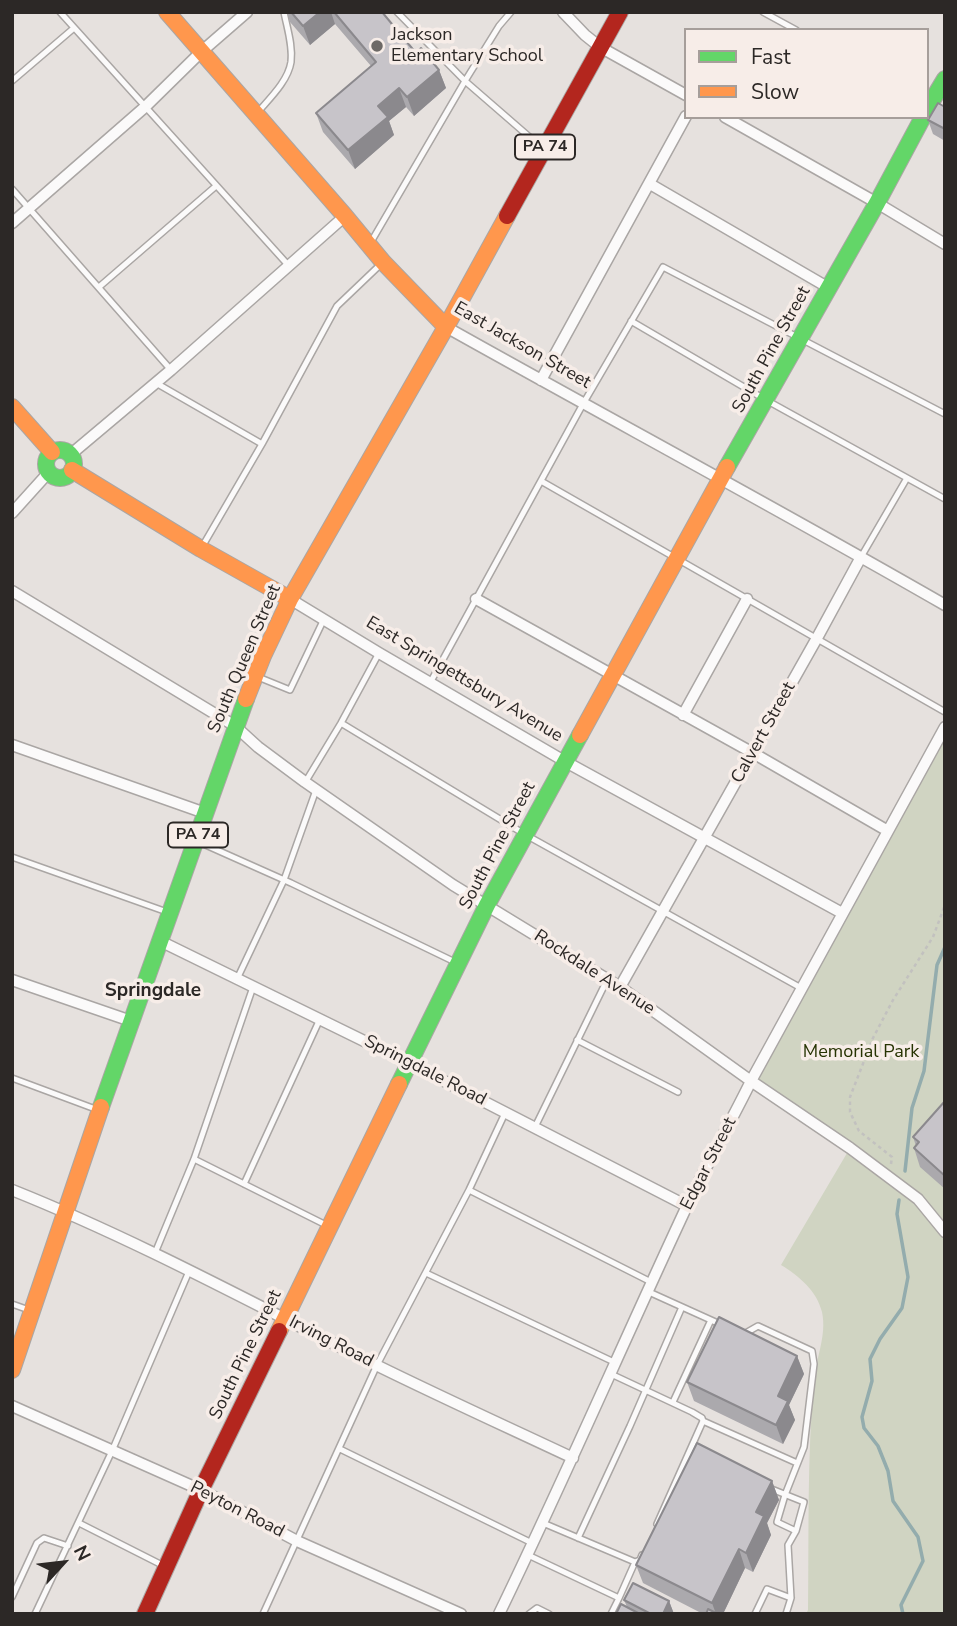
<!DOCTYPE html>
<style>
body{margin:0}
#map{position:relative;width:957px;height:1626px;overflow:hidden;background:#e6e1de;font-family:"Nunito Sans",sans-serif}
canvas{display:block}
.frame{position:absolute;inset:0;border:14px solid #2c2826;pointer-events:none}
.legend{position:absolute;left:684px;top:28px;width:245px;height:91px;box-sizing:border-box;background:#f7ede8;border:2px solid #a69e9a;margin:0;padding:9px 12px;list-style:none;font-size:21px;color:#2c2826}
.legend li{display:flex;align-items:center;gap:14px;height:35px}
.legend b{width:35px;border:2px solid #a69e9a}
.north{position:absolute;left:28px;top:1528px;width:70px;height:70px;-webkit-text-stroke:5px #f7ede8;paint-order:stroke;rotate:63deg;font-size:19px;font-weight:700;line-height:28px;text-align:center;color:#2c2826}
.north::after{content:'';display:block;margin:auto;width:24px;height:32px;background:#2c2826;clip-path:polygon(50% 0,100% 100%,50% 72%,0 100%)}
</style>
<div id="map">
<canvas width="957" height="1626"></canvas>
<div class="frame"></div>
<ul class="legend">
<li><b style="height:9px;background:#63d668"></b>Fast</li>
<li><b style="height:9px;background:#ff974d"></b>Slow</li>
</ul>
<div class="north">N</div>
</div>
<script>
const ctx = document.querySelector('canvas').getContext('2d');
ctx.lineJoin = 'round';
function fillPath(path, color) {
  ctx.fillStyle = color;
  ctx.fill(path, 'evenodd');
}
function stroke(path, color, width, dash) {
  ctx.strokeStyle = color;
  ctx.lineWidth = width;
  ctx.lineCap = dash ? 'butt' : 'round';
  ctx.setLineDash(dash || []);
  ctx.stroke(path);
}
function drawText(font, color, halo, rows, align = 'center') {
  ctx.font = font + ' "Nunito Sans",sans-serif';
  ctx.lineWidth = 7;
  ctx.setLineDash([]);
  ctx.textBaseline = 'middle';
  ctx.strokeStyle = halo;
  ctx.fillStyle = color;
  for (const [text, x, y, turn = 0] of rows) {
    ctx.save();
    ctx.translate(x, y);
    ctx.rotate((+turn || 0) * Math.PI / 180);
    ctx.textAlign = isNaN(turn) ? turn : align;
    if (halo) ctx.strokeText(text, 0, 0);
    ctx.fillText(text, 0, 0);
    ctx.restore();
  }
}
fillPath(new Path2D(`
 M945,727V1614H806L808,1610C809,1534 807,1457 814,1381C816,1357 827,1336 822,1312C817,1291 799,1276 781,1265L850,1148L751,1081Z`), '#d0d4c2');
stroke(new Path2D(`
 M905,1171L912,1108L924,1071L937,965L945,947
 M899,1200L897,1214L908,1277L902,1308L880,1339L870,1359L872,1381L862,1417L864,1428L878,1446L888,1471L893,1501L918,1537L923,1561L901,1605L903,1614`), '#93acad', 3.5);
const lane = new Path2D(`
 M60,12L289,266
 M397,12L465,81L541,147
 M763,12L796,30
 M12,81L74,28
 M258,112C270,98 288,81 291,62C293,45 287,28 284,12
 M12,189L171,370
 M371,242L465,81L499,26L511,12
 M99,287L216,186
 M631,321L766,400L945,499
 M156,383L262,444
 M541,481L945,712
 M202,547L262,444L337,306L381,264
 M861,557L907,478
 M258,677L290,690L324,619
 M430,683L583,404L663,267L945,414
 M341,723L526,835L801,988
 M306,781L341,723L379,653
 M199,842L291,883L457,963
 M12,857L167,912
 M237,979L284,880L316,790
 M577,1040L678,1092
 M12,1078L98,1110
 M535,1127L607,980
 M194,1159L326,1225
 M244,1184L320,1019
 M469,1190L653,1283
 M155,1253L194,1159L253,987
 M426,1273L616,1363
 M649,1292L722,1325
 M12,1304L29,1310
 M744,1334L758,1326L812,1351L814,1364L804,1447L785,1495L777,1522L796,1531
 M611,1374L692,1412L702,1418L703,1421L657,1524
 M673,1402L711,1320
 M703,1421L797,1463
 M340,1449L532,1543
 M769,1488L804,1502L796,1531L788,1545L791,1598L786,1614
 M79,1523L164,1566
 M543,1523L635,1562L640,1560L642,1555
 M578,1538L630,1426L682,1307
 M528,1555L619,1598L635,1562
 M12,1597L37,1543L44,1538L68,1546
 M35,1614L112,1451L190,1269
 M263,1614L377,1365L469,1190L506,1111
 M529,1614L537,1608L549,1614
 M611,1614L619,1598
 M755,1614L767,1589L791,1598`);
const street = new Path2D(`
 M563,12L585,35L600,47L686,95
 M725,117L877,203L945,244
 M650,184L829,288
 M12,223L145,107L201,52L247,12
 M446,327C612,420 780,510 945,605
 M541,380L686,116
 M70,455L171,370L345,216
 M12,513L49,472
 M12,591L235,726L258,747L305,782L453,885L620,987L751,1081L850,1148L918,1199L945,1232
 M290,599L379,653L566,762L842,913
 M476,599L753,753L888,831
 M683,715L747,599
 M12,745L205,813
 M160,941L409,1063L687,1206
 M12,980L131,1021
 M620,987L817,638L861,557
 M12,1190C137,1240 256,1305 376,1365C441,1397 507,1427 573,1458
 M12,1406L201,1490L297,1541L461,1614
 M499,1614C564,1480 623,1343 686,1208C706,1165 730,1124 751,1081L945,727`);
const fast = new Path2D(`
 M927,109L945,79
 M46 464a14 14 0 1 1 28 0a14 14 0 1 1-28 0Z
 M727,467L877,203L923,117
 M399,1084L487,905L580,735
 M101,1107L246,699`);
const slow = new Path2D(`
 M167,12L345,216L383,262L446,327
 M12,407L52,452
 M72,470L201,549L290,599
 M246,699L263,656L290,599L446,327L507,216
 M580,735L727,467
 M279,1331L399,1084
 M12,1370L101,1107`);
const jam = new Path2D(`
 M507,216L620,12
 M145,1614L201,1490L279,1331`);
stroke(lane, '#aaa6a4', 8);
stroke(street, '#aaa6a4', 13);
stroke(fast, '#aaa6a4', 18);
stroke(slow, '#aaa6a4', 18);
stroke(jam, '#aaa6a4', 18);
stroke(new Path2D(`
 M891,1164L892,1157L859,1131L850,1112V1097L873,1038L893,1000L933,937L945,905`), '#c2c1bf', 2.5, [3.5, 3.5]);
stroke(lane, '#fbfafa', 5);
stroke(street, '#fbfafa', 10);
stroke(fast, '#63d668', 16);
stroke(slow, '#ff974d', 16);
stroke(jam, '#b3261e', 16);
fillPath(new Path2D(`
 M287,12H382L416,53L439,70L446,88L414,116L406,107L389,121L394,135L355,169L323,132L316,113L371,66L335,24L310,45L290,22Z
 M945,107V141L933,134L928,120Z
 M945,1101V1189L920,1167L914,1148L916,1146L913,1137Z
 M797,1356L804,1374L789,1405L795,1420L783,1444L694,1401L687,1382Z
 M772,1481L779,1500L767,1523L771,1535L753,1572L745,1568L723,1614H703L643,1583L636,1565Z
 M624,1600L669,1601L674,1614H616L627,1607Z`), '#aba9ad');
fillPath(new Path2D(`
 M320,12H331L335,24L310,45L303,26Z
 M439,70L446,88L414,116L407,97Z
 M399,88L406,107L389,121L394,135L355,169L348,150L378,106Z
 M797,1356L804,1374L789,1405L795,1420L783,1444L776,1425L778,1396Z
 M772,1481L779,1500L767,1523L771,1535L753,1572L746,1553L756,1512Z
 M739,1549L745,1568L723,1614H716L712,1603Z
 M669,1601L674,1614H663Z`), '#8b898d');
const building = new Path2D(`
 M291,12H320L303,26Z
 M334,12H382L416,53L421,48L439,70L407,97L399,88L378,106L388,117L348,150L316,113L376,62Z
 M938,103L945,107V129L928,120Z
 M945,1101V1176L914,1148L919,1142L913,1137Z
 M719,1317L797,1356L778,1396L788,1401L776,1425L687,1382Z
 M697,1443L772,1481L756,1512L764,1516L746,1553L739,1549L712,1603L636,1565Z
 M633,1583L669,1601L663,1614H651L624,1600Z
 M621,1604L640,1614H616Z
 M708,1609L718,1614H706Z`);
fillPath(building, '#c7c4c9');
stroke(building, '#8b898d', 2);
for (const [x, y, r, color] of [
 [377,46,7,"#6d6966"]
]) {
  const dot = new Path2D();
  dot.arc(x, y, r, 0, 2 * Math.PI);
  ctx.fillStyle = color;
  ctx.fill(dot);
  stroke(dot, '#f7ede8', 2.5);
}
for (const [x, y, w] of [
 [545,147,60],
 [198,835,60]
]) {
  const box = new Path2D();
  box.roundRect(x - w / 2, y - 12.5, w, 25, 5);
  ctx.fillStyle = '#f7ede8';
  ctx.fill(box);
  stroke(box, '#2c2826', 2);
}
drawText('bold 16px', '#2c2826', null, [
 ["PA 74",545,147],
 ["PA 74",198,835]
]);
drawText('18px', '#2c2826', '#f7ede8', [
 ["Jackson",391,36],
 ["Elementary School",391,57]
], 'left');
drawText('18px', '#2c2826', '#f7ede8', [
 ["East Jackson Street",522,346,30],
 ["South Pine Street",772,350,-61],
 ["South Queen Street",245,659,-67],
 ["East Springettsbury Avenue",464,680,31],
 ["Calvert Street",764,733,-61],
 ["South Pine Street",498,846,-62],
 ["Rockdale Avenue",594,973,33],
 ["Springdale Road",425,1071,27],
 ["Edgar Street",709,1164,-63],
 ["Irving Road",331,1342,27],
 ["South Pine Street",246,1355,-64],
 ["Peyton Road",237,1510,27]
]);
drawText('18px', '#263302', '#f7ede8', [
 ["Memorial Park",861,1053]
]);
drawText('bold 19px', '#2c2826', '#f7ede8', [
 ["Springdale",153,991]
]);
</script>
